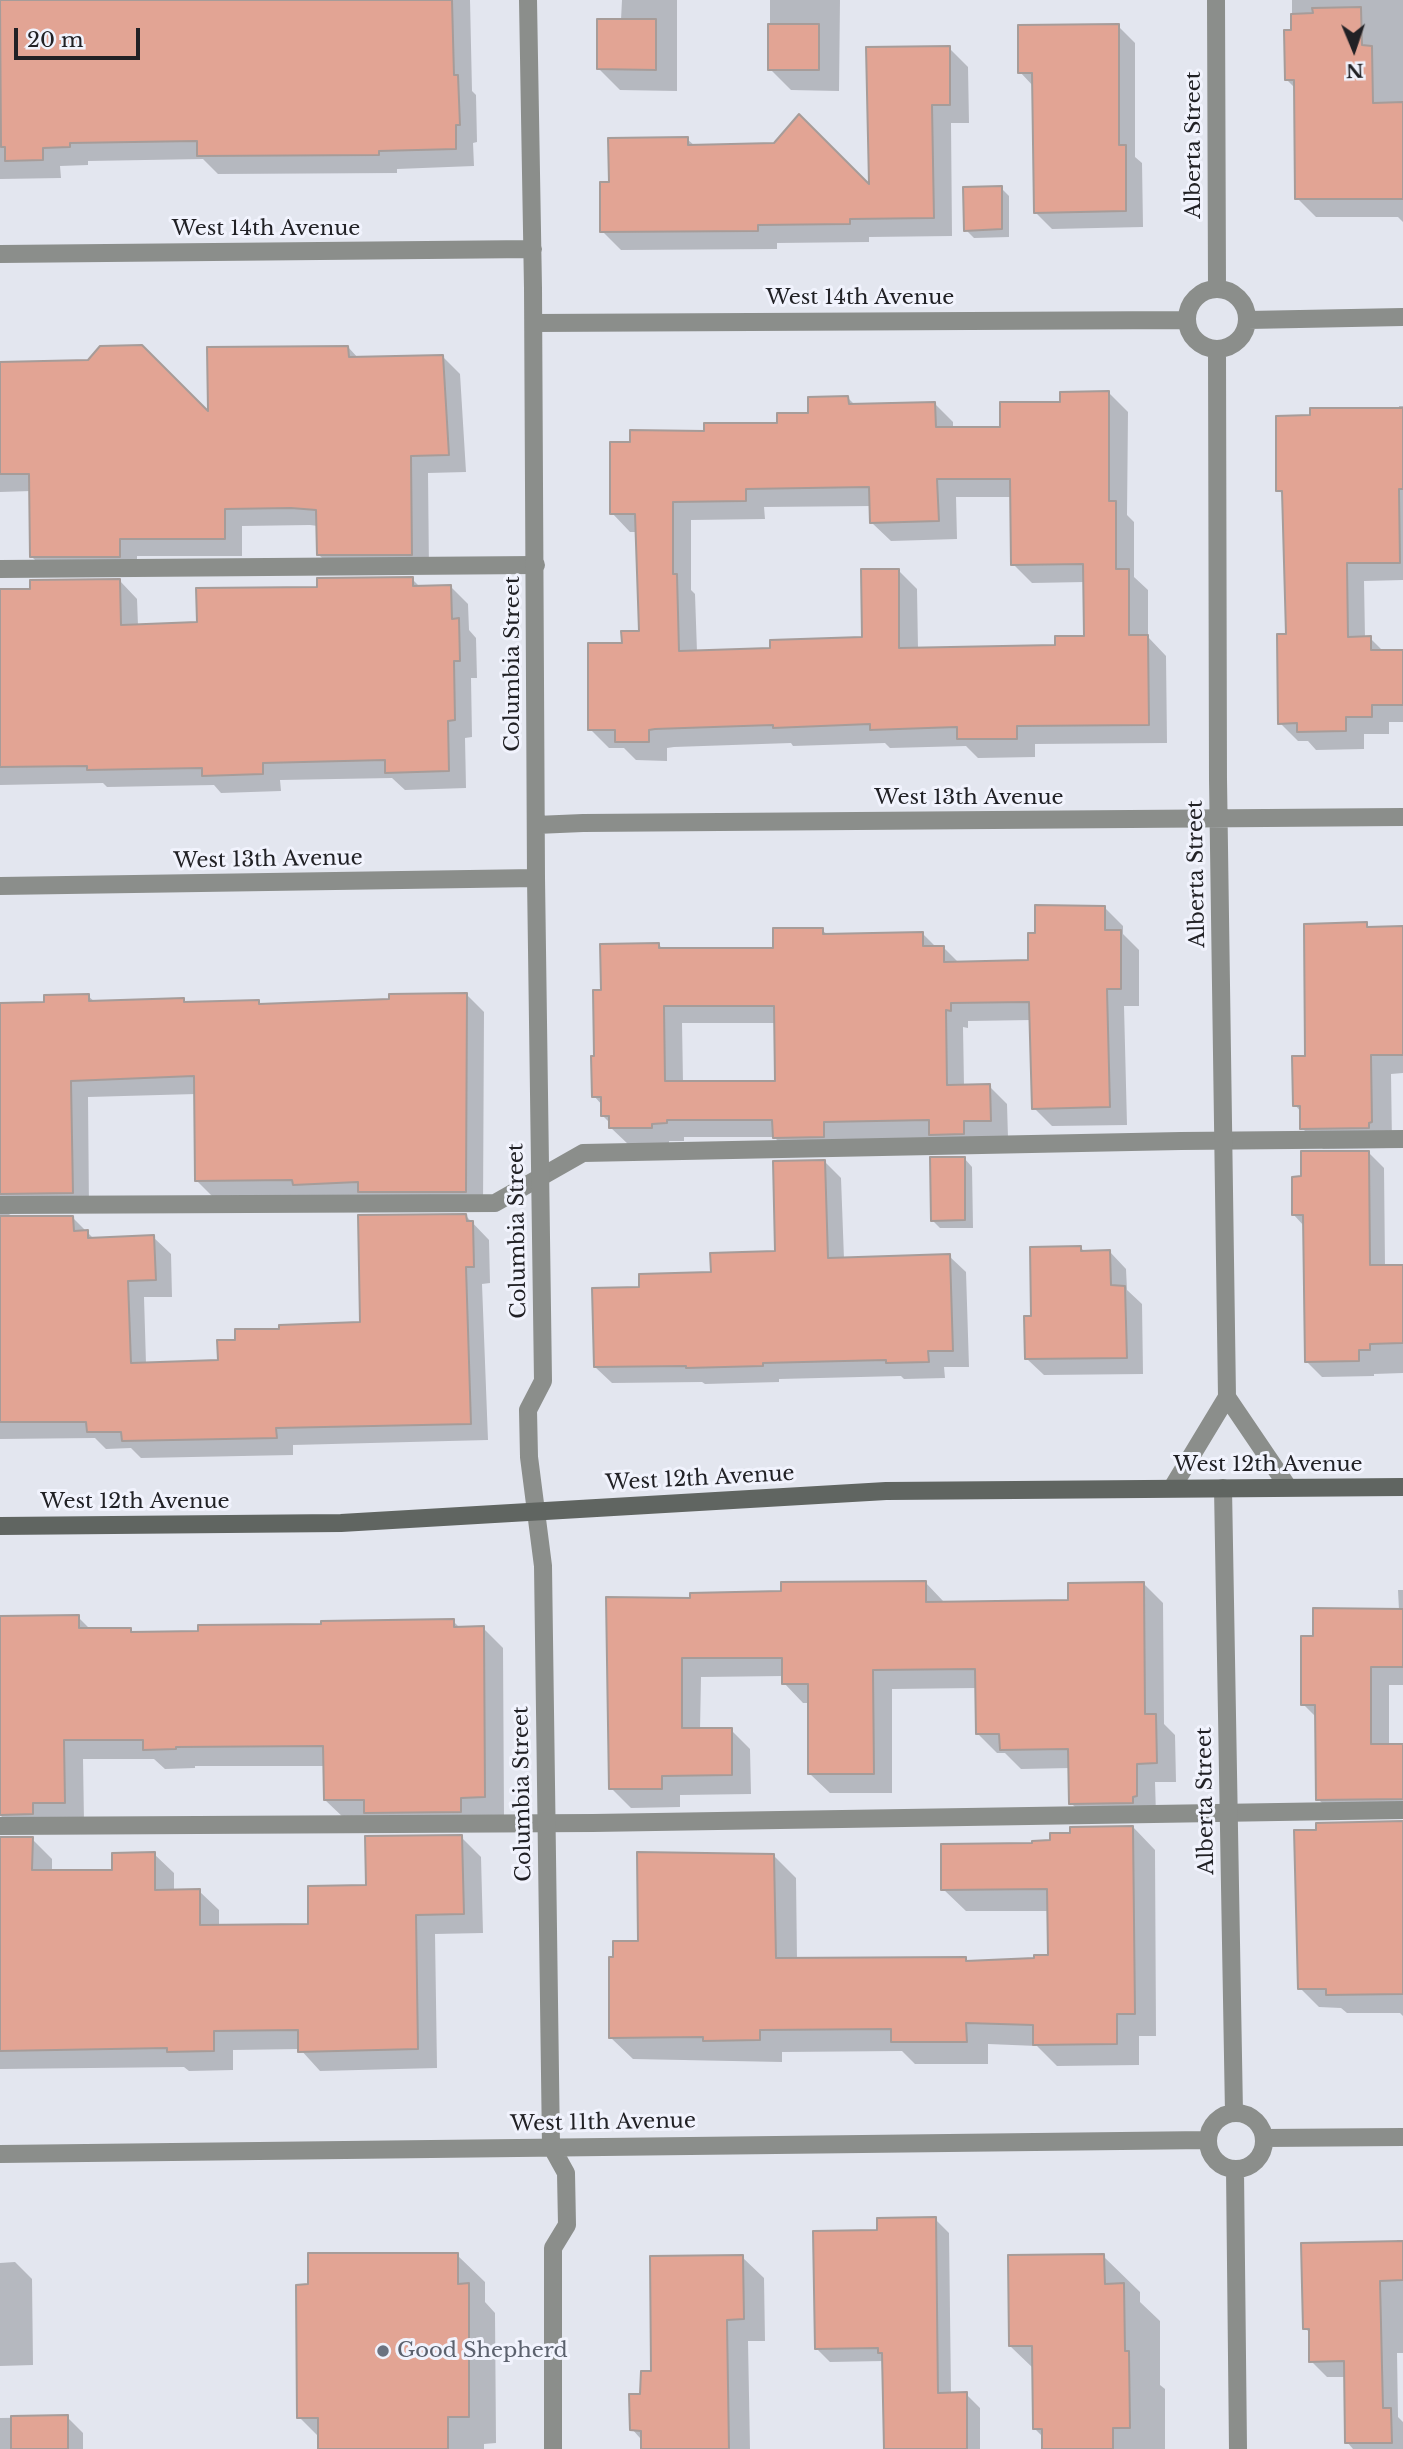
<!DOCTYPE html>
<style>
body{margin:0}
#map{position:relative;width:1403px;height:2449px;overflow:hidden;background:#e3e6ef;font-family:"Libre Baskerville",serif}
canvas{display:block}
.north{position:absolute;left:1319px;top:14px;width:70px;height:70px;-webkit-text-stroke:5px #f1f3fd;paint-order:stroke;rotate:178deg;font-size:19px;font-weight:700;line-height:28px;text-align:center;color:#212125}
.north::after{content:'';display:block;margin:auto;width:24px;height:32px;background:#212125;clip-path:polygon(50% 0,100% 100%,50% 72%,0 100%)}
.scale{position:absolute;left:14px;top:28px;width:126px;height:32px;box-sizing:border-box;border:4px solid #212125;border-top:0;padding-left:9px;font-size:21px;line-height:24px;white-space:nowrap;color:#212125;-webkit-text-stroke:5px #f1f3fd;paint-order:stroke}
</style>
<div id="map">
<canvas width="1403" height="2449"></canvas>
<div class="north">N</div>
<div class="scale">20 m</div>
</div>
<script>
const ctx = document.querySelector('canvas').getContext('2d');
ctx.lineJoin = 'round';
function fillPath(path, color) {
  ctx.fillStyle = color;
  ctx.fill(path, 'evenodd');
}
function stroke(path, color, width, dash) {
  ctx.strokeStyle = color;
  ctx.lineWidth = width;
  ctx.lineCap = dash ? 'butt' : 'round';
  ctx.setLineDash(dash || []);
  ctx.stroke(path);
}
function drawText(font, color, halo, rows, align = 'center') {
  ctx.font = font + ' "Libre Baskerville",serif';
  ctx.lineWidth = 6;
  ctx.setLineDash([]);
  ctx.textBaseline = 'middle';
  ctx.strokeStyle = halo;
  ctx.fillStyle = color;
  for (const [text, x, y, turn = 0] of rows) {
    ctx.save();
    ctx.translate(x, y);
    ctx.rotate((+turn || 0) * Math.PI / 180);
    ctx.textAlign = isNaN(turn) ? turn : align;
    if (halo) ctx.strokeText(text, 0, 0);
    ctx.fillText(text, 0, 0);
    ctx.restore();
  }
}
fillPath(new Path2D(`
 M0,0H470L472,91L476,95L477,142L473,143L474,166L397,169V173L218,174L203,159L88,161V165L60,166L61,178L0,179Z
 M622,0H677V91L620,90L599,69L621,20Z
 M770,0H840L839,91L791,90L770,69Z
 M1292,0H1403V222L1398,217H1316L1297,198L1296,89L1287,80L1292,32Z
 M1118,26L1135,43V157L1142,163L1143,227L1052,229L1035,212L1034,87L1020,72Z
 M949,48L968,67L969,123H951L952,236L869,237V242L777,243V249L621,250L602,231L611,184L687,139L695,146L871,189Z
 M1001,188L1009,196V237L974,238L966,230Z
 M348,347L359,359L443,357L460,374L466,472L428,473L429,572H336L319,555L318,526L310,525L242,526V556H137V574H49L32,557L31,491L0,492V364L210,416Z
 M1109,393L1128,412L1127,515L1134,522V577L1148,590V637L1166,656L1167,743L1035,744V757L978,758L966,746L890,748L885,743L793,746L791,743L674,747L667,748V761L636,760L624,748H609L590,729L623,645L641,633L637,532H630L612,513L632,444L779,425L809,415L848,398L855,405L934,403L953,422V429L1002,428L1062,404ZM956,497H1012L1013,564L1032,583L1085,582L1086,638L1057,647L918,649L917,589L898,570L864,638L772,649L697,652L695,594L691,590V520L765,519L764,507L872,506V523L891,541L957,539Z
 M1399,406H1403V580L1364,581L1365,638H1370L1384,652L1403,651V722H1389V734H1364V749L1316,750L1308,741H1298L1280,723L1288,635L1284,495L1278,490L1399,409Z
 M412,579L420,587H451L468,604L469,630L476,638L477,678H471L472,737L465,738L466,788L405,790L392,778L280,780L281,791L221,793L214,785L107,787L103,783L0,785V591L32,590L120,581L137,599L138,626L199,624L319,589Z
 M1104,907L1123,926V934L1139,950V1006H1124L1127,1125L1052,1126L1034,1108L1032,1020L968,1021V1028L963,1027L964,1086H989L1007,1104L1008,1138L792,1155L774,1137H684V1141H669V1145H629L610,1127V1123L603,1116V1106L594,1096L602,992L659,945L664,950H775L822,930L828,935L922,933L936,947H943L959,963L1030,962L1037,934ZM682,1023H776L777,1083H683Z
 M1366,924L1371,929L1403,928V1073L1391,1074L1392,1143H1389V1148L1323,1149L1302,1128V1113L1295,1105L1307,1058Z
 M467,995L484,1012L483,1208L214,1198L196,1180V1094L88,1097L89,1210H17L4,1218H73L94,1239L153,1237L171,1254L172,1297H144L146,1364L220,1362L237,1342L281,1331L361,1324L466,1216L489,1240L490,1283L482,1284L488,1440L293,1445V1455L141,1458L131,1448L106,1449L95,1438L0,1439V1005L46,1003L88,996L95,1002L183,1000L187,1004L258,1002L261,1006L391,1001Z
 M1368,1152L1384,1168L1385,1267L1403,1266V1373L1374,1374V1376L1322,1377L1306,1361L1304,1226L1293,1214L1303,1178Z
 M964,1158L972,1167L973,1228H940L932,1220Z
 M824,1161L841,1178L844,1259L949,1256L966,1272L969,1367H944L945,1378L904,1379L901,1376L779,1379V1382L705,1384L702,1382L612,1383L595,1367L640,1289L713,1274L777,1252Z
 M1081,1248L1085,1252H1110L1126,1269L1127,1290L1142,1304L1143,1374L1044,1375L1027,1359L1033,1318Z
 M925,1582L944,1602H1070L1144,1584L1163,1603L1164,1724L1175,1735L1176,1782H1155L1156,1815L1091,1823L1071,1803V1768L1021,1769L1005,1753H997L977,1733V1688L892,1689V1793H830L810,1774V1703H803L784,1683V1676L701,1677L700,1730H731L750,1749L751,1794L680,1795V1807L631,1808L611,1788L692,1599Z
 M1398,1590H1403V1685H1389V1746H1403V1817L1337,1818L1318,1799L1317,1718L1303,1704L1315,1638L1399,1610Z
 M78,1617L91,1630H130L134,1634L453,1621L460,1628H483L503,1648L504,1817L345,1819L325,1800V1766H195V1768L165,1769L154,1759H83L84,1822L19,1834L0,1815V1618Z
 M1403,1823V2016L1400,2013H1347L1341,2008L1319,2007L1300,1988Z
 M1133,1827L1155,1850L1156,2036H1139V2065L1057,2066L1037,2046L988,2044V2064H915L902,2051L782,2052V2062L633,2059L610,2037L640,1943L774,1856L796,1878L797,1960L965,1959L969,1962L1036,1960L1049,1956V1911H966L943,1889L1034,1845Z
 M461,1837L481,1857L483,1933L435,1934L437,2068L320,2071L300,2049L233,2050V2070L189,2071L184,2067L0,2069V1839H32L52,1859V1872L114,1871L154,1854L174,1873V1891H199L219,1910V1927L310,1926L368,1887Z
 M935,2219L949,2233L951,2394H966L980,2408V2449H885L884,2361L830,2362L816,2348L878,2232Z
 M1397,2240H1403V2353H1397L1398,2417L1403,2422V2449H1353L1347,2442L1346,2377H1327L1311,2361V2334L1305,2328L1397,2243Z
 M457,2255L485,2282V2302L495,2313L496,2443L484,2444V2449H320V2438L299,2417Z
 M1103,2256L1140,2292V2302L1160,2321V2385L1165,2389V2449H1044L1043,2437L1035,2429L1034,2369L1010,2346Z
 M742,2257L764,2278L765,2341H748L750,2449H640V2438L632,2429L642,2396L653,2372Z
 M15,2262L32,2279L33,2365L0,2366V2263Z
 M67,2417L83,2433V2449H0V2418Z`), '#0003');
const building = new Path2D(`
 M0,0H452L454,75H458L460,125H456V149L379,151V155L197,156V141L70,143V147L43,148V160L5,161V147H1Z
 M1361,7L1362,45L1372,46L1373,103L1403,102V199H1295L1294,80H1285L1284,30H1291V14L1313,13L1312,8Z
 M597,19H656V70L597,69Z
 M768,24H819V70H768Z
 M1119,24V145H1126V211L1034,213L1032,73H1018V25Z
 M950,46V105H932L934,218L850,219V224L758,225V231L600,232V182H609L608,138L688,137V145L774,143L799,114L869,184L866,47Z
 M1002,186V229L964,231L963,187Z
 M142,345L208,411L207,347L348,346L349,357L443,355L449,455L411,456L412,555H317L316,510L291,508L225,509V539H120V557H30L29,474H0V362L88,360L100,346Z
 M1109,391V501H1116V569H1129V635H1148L1149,725L1017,726V739H957V727L870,730V724L773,728V725L655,729L649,730V742H615V730H588V643H622L621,631H639L635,514H610V442H630V430L704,431V423H777V413H808V397L848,396L849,404L935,402L936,427H1000V402H1060V392ZM937,479H1010L1011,565L1083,564L1084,636H1055V645L899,648V569H861L862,637L770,640V648L679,651L677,574H673V502L746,501V489L869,487L870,523L939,521Z
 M1310,408H1403V489H1399L1400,563H1347L1348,637L1371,636V650H1403V705H1372V717H1346V731L1297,732V723L1278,724L1277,634H1286L1282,491H1276V416L1310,415Z
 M413,577V586L451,585L452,619L459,618L460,661H454L455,720L448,721L449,771L385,773V760L263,763V774L202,776V768L87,770V766L0,767V589H30V580L120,579L121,625L197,622L196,588L317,587V578Z
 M1035,905L1105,906V930H1121V989H1107L1110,1107L1032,1109L1029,1002L951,1003V1011L946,1010L947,1085L990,1084L991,1121H964V1134L929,1135V1120L824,1122V1137L773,1138L772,1120H667V1123L652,1124V1128H609V1116H601V1097H592L591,1056H594L593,990H601L600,944L659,943V948H773V928H823V934L923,932V946H944V962L1028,960V933H1035ZM664,1006H774L775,1081H665Z
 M1367,922V927L1403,926V1055H1371L1372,1122L1369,1123V1128L1300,1129V1106H1293L1292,1056H1305L1304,924Z
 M467,993L466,1192H358V1182L293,1185L292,1180L195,1181L194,1076L71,1081L73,1193L0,1194V1003L44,1002V995L89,994V1001L184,998V1002L259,1000V1004L389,999V994Z
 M1301,1151H1369L1370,1265H1403V1343L1370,1344V1350H1359V1361L1305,1362L1303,1215H1292V1177L1301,1176Z
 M930,1157H965V1220L931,1221Z
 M825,1160L828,1258L950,1254L953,1351H928L929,1362L886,1363V1360L763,1363V1366L686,1368V1366L594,1367L592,1288L639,1287V1274L711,1272L710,1253L775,1251L773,1161Z
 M466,1214L467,1221H473L474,1267H466L471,1424L276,1428L277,1438L122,1441L121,1432H87L86,1422H0V1216H73L74,1231L88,1230V1238L154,1235L156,1280L128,1281L131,1363L218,1360L217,1340H235V1329H279V1325L360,1322L358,1215Z
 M1081,1246V1251L1110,1250L1111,1285L1125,1286L1127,1358L1025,1359L1024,1316H1031L1030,1247Z
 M926,1581V1602L1068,1600V1583L1144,1582L1145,1714H1156L1157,1763L1137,1764V1796L1133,1797V1803L1069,1804L1068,1749L1000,1750L999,1734H976L975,1669L873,1670L874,1774H808V1684H782V1658H682V1728H732V1775L662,1776V1789H609L606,1597L690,1598V1593L781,1591V1582Z
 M1313,1608L1403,1609V1667H1371V1744H1403V1799L1316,1800L1315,1705H1301V1636H1313Z
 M79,1615V1628H131V1632L198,1631V1625L321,1624V1621L454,1619V1627L484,1626L485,1797L461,1798V1812L364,1813V1800H324L323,1746L176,1747V1749L143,1750V1740H64L65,1803H33V1814L0,1815V1616Z
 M1403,1821V1994L1326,1995V1989H1298L1294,1830H1316V1823Z
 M1133,1826L1135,2014H1117V2044L1033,2045V2025L966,2023L967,2042H891V2029L760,2030V2040L703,2041V2037L609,2038V1957H613V1941H638L637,1852L774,1854L776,1958L966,1957V1961L1034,1958V1955H1048L1047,1889L941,1890V1844L1032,1843V1841L1050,1840V1833H1070V1827Z
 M462,1835L464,1914L416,1915L418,2049L298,2052V2030L214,2031V2051L167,2052V2048L0,2051V1837H33L32,1870H112V1853L155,1852V1890L200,1889V1925L308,1924V1886L366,1885L365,1836Z
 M936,2217L938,2393L967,2392V2449H884L882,2353H878V2348L815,2349L813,2231L877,2230V2218Z
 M1403,2241V2280L1380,2281L1383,2408H1391L1392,2443H1345L1344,2361L1309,2362V2329H1303L1301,2243Z
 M308,2253H458V2284L469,2283V2417H448V2449H318V2418H297L296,2285L308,2284Z
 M1104,2254L1105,2284L1124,2283L1125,2351H1129L1130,2428H1113V2449H1042V2429H1033L1032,2346H1009L1008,2255Z
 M743,2255L744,2319L727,2320L729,2449H641V2431L630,2430L629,2394H640L641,2371H651L650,2256Z
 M68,2415V2449H11V2416Z`);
fillPath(building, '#e2a494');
stroke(building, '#a69c99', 2);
stroke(new Path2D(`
 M0,569L536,565
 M0,1205L495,1203L583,1153L1181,1141L1403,1139
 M0,1826L593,1823L1403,1810`), '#8b8e8b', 18);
stroke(new Path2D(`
 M528,0L533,288L536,878L543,1381L528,1410L529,1457L543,1566L551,2146L566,2173L567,2225L553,2248V2449
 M1216,0L1217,289
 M0,254L533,249
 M1187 319a30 30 0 1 1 60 0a30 30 0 1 1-60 0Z
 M1248,320L1403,317
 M534,323L1187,320
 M536,825L583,823L1403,817
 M0,886L536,878
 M1227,1397L1288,1487
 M1172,1488L1227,1397L1218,779L1217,350
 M1223,1488L1234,2113
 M1208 2141a28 28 0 1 1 56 0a28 28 0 1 1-56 0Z
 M1265,2138L1403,2137
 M0,2154L1207,2140
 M1235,2170L1238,2449`), '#8b8e8b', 18);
stroke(new Path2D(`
 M0,1526L341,1523L886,1491L1403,1487`), '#606561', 18);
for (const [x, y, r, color] of [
 [383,2351,7,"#6b7280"]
]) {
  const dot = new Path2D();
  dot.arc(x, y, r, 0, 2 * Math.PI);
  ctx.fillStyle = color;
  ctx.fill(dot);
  stroke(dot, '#f1f3fd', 2.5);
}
drawText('21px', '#212125', '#f1f3fd', [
 ["Alberta Street",1194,145,-90],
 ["West 14th Avenue",266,229],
 ["West 14th Avenue",860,298],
 ["Columbia Street",513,664,-90],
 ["West 13th Avenue",969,798],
 ["West 13th Avenue",268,860,-1],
 ["Alberta Street",1197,874,-91],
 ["Columbia Street",518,1231,-91],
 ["West 12th Avenue",1268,1465],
 ["West 12th Avenue",700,1479,-3],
 ["West 12th Avenue",135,1502],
 ["Columbia Street",523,1794,-91],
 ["Alberta Street",1206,1801,-91],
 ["West 11th Avenue",603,2123,-1]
]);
drawText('21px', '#5b616d', '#f1f3fd', [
 ["Good Shepherd",397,2351]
], 'left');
</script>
